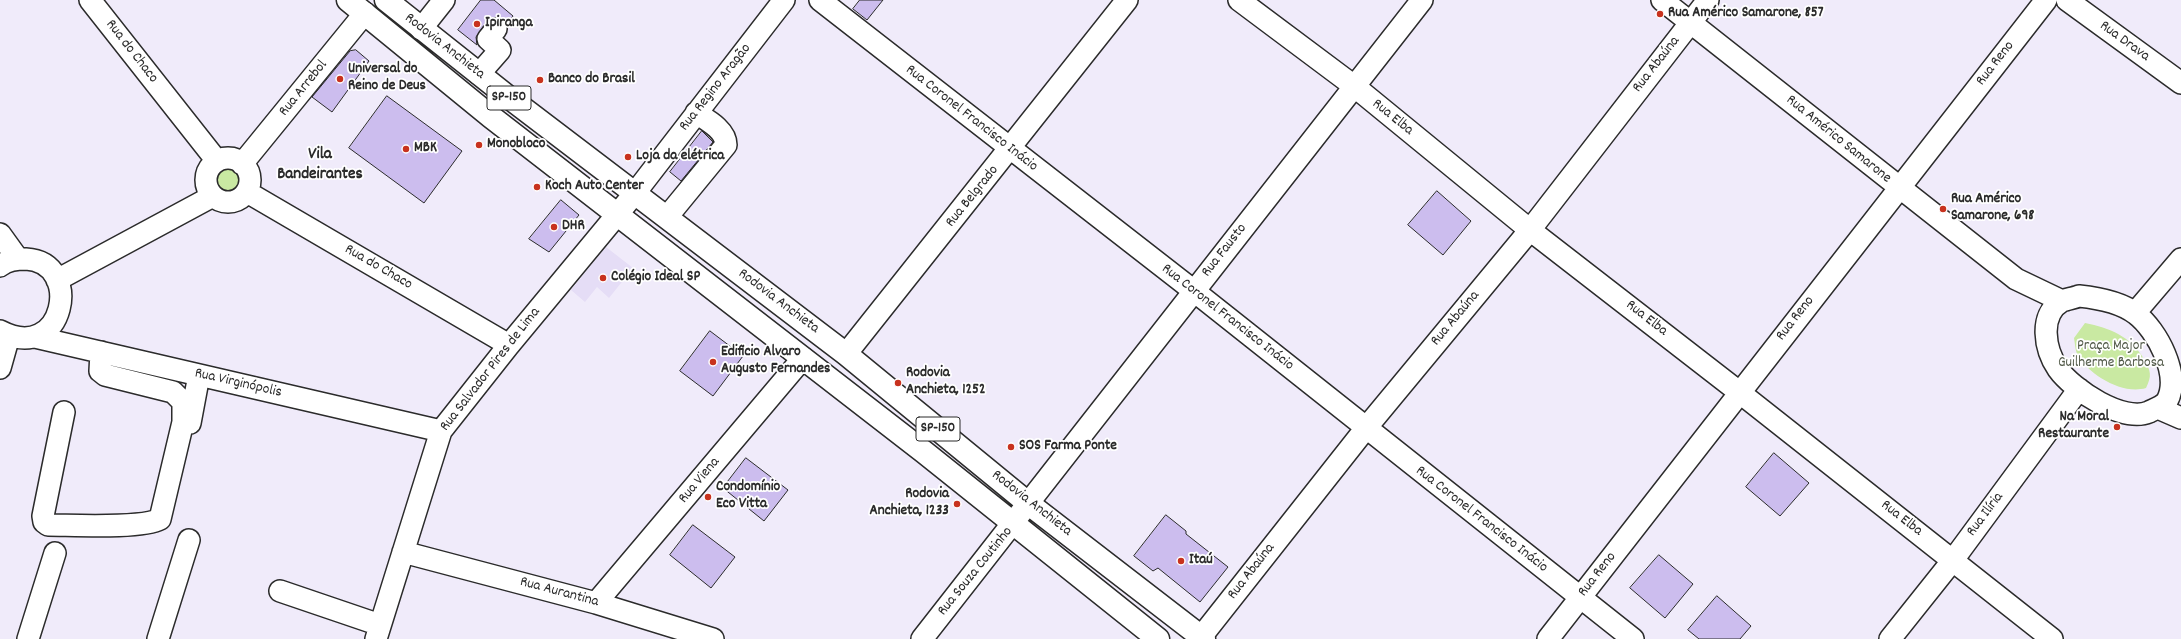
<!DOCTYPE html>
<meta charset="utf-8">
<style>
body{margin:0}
canvas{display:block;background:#f0ebfa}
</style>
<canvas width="2181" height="639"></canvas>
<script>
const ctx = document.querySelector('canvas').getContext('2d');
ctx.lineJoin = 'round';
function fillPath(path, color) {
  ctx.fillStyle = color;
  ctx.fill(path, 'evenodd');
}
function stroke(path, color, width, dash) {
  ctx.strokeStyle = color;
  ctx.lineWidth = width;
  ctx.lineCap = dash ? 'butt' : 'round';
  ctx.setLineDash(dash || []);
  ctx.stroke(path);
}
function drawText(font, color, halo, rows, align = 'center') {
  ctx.font = font + ' Dekko,sans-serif';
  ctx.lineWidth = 3.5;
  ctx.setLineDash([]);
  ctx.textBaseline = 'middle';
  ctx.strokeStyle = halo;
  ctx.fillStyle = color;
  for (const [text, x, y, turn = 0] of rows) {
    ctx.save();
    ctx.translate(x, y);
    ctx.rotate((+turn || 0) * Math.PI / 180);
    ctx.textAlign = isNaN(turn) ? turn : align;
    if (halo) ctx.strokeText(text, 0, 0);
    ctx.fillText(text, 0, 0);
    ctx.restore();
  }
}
fillPath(new Path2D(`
 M606,247L633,268L609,298L597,287L585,302L571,290Z`), '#e5ddf6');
fillPath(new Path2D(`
 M217 181a12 12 0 1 1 24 0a12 12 0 1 1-24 0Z
 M2085,323C2110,328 2130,336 2144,359C2151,371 2152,376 2146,388C2122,395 2089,375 2077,354C2075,349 2075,343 2074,338Z`), '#c9e9a2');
const building = new Path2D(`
 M481,0H494L513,16L507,25L498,17L492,18L487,21L476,37L477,45L458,30Z
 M860,0H883L867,20L853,9Z
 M356,50L369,61L332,112L312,97L350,51Z
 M387,96L462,151L424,203L349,148Z
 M702,131L713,142L681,181L670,172Z
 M1437,191L1471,221L1443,255L1408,225Z
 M561,200L579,215L549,252L529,239Z
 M710,331L743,356L713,396L680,371Z
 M1774,453L1809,483L1780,516L1746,487Z
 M746,458L788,490L764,521L723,488Z
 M1166,515L1186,531V534L1228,567L1200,602L1158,568L1153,571L1134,556Z
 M693,525L735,557L711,588L670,555Z
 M1659,555L1693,584L1665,618L1630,588Z
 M1717,596L1751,626L1740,639H1699L1688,630Z`);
fillPath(building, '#ccbdee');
stroke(building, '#2b2b2b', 1);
const minor = new Path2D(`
 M90,0L217,161
 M820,0L1194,291L1633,639
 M1239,0L1354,86L1530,230L1739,392L2052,639
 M1662,0L2016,279L2062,301
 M2067,0L2181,83
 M421,29L444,0
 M479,74L500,50L488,39L496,29
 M206 180a22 22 0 1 1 44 0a22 22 0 1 1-44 0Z
 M242,164L365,13
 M247,192L509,345
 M667,217L726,145C726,130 707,120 696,113
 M0,234L18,259
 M0,266C7,260 17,259 26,259C84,262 65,365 0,331
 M57,280L213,196
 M2079,296C2098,298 2121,302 2136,314C2157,330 2181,375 2167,401C2163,406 2155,409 2149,412C2123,423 2073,390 2058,369C2045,350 2038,315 2062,301C2067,299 2074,298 2079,296Z
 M2135,313L2181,259
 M35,337L441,431
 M846,354L1127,0
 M0,368L9,336
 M2158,408L2181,418
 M64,412L43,516L44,522L48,525C72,525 142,529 160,519L183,422V402L173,392L105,375L100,371L101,352
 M190,423L199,375
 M403,552L596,603L713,639
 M280,591L380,625
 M596,603L803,358
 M1201,637L1366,428L1530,230L1708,0
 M28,639L55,553
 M158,639L189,540
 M376,639L441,431L509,345L635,193L784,0
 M922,639L1422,0
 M1548,639L2046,0
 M1890,639L1953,560L2079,389`);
const highway = new Path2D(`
 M348,0L490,116L924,452L1158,639
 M386,0L507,96L846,354L1029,504L1204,639`);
stroke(minor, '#2b2b2b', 24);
stroke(highway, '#2b2b2b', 25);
stroke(minor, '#fff', 21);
stroke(highway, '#fff', 22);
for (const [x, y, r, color] of [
 [1660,14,4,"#c8321e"],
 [477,24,4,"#c8321e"],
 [340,79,4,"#c8321e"],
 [540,80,4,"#c8321e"],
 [479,145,4,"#c8321e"],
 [406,149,4,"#c8321e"],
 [628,157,4,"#c8321e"],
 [537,187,4,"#c8321e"],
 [1943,209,4,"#c8321e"],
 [554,227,4,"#c8321e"],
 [603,278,4,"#c8321e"],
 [713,362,4,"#c8321e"],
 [898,383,4,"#c8321e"],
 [2117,427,4,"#c8321e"],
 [1011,447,4,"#c8321e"],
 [708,497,4,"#c8321e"],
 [957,504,4,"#c8321e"],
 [1181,561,4,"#c8321e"]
]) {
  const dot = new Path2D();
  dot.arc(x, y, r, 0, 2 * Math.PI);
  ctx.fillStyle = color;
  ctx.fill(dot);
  stroke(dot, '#fff', 1.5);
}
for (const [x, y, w] of [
 [509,98,44],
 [938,429,44]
]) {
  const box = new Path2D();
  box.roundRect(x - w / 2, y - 12, w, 24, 3);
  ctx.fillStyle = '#fff';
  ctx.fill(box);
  stroke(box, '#2b2b2b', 1);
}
drawText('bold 14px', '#2b2b2b', null, [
 ["SP-150",509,98],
 ["SP-150",938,429]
]);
drawText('bold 15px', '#2b2b2b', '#fff', [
 ["Rua Américo Samarone, 857",1668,14],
 ["Ipiranga",485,24],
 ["Universal do",348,70],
 ["Reino de Deus",348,87],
 ["Banco do Brasil",548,80],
 ["Monobloco",487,145],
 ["MBK",414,149],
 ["Loja da elétrica",636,157],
 ["Koch Auto Center",545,187],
 ["Rua Américo",1951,200],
 ["Samarone, 698",1951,217],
 ["DHR",562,227],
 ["Colégio Ideal SP",611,278],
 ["Edificio Alvaro",721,353],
 ["Augusto Fernandes",721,370],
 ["Rodovia",906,374],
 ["Anchieta, 1252",906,391],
 ["Na Moral",2109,418,"right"],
 ["Restaurante",2109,435,"right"],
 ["SOS Farma Ponte",1019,447],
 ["Condomínio",716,488],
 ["Eco Vitta",716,505],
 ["Rodovia",949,495,"right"],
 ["Anchieta, 1233",949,512,"right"],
 ["Itaú",1189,561]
], 'left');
drawText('15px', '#2b2b2b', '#fff', [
 ["Rua Drava",2124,42,36],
 ["Rodovia Anchieta",444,47,38],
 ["Rua do Chaco",131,52,52],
 ["Rua Reno",1996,64,-52],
 ["Rua Abaúna",1657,65,-52],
 ["Rua Regino Aragão",716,88,-52],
 ["Rua Arrebol",304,89,-51],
 ["Rua Elba",1392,118,39],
 ["Rua Coronel Francisco Inácio",971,119,38],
 ["Rua Américo Samarone",1838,140,39],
 ["Rua Belgrado",973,197,-51],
 ["Rua Fausto",1225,251,-52],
 ["Rua do Chaco",378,268,30],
 ["Rodovia Anchieta",778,302,37],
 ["Rua Coronel Francisco Inácio",1227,318,38],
 ["Rua Abaúna",1456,319,-50],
 ["Rua Elba",1646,319,38],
 ["Rua Reno",1796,319,-52],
 ["Rua Salvador Pires de Lima",491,370,-52],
 ["Rua Virginópolis",238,384,13],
 ["Rua Viena",700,481,-50],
 ["Rodovia Anchieta",1031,504,38],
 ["Rua Ilíria",1986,515,-53],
 ["Rua Elba",1901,519,38],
 ["Rua Coronel Francisco Inácio",1481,520,38],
 ["Rua Souza Coutinho",976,572,-51],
 ["Rua Abaúna",1252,572,-52],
 ["Rua Reno",1598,575,-52],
 ["Rua Aurantina",559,593,15]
]);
drawText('15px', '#525a49', '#fff', [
 ["Praça Major",2111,347],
 ["Guilherme Barbosa",2111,364]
]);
drawText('bold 17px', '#2b2b2b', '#fff', [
 ["Vila",320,156],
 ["Bandeirantes",320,176]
]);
</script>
